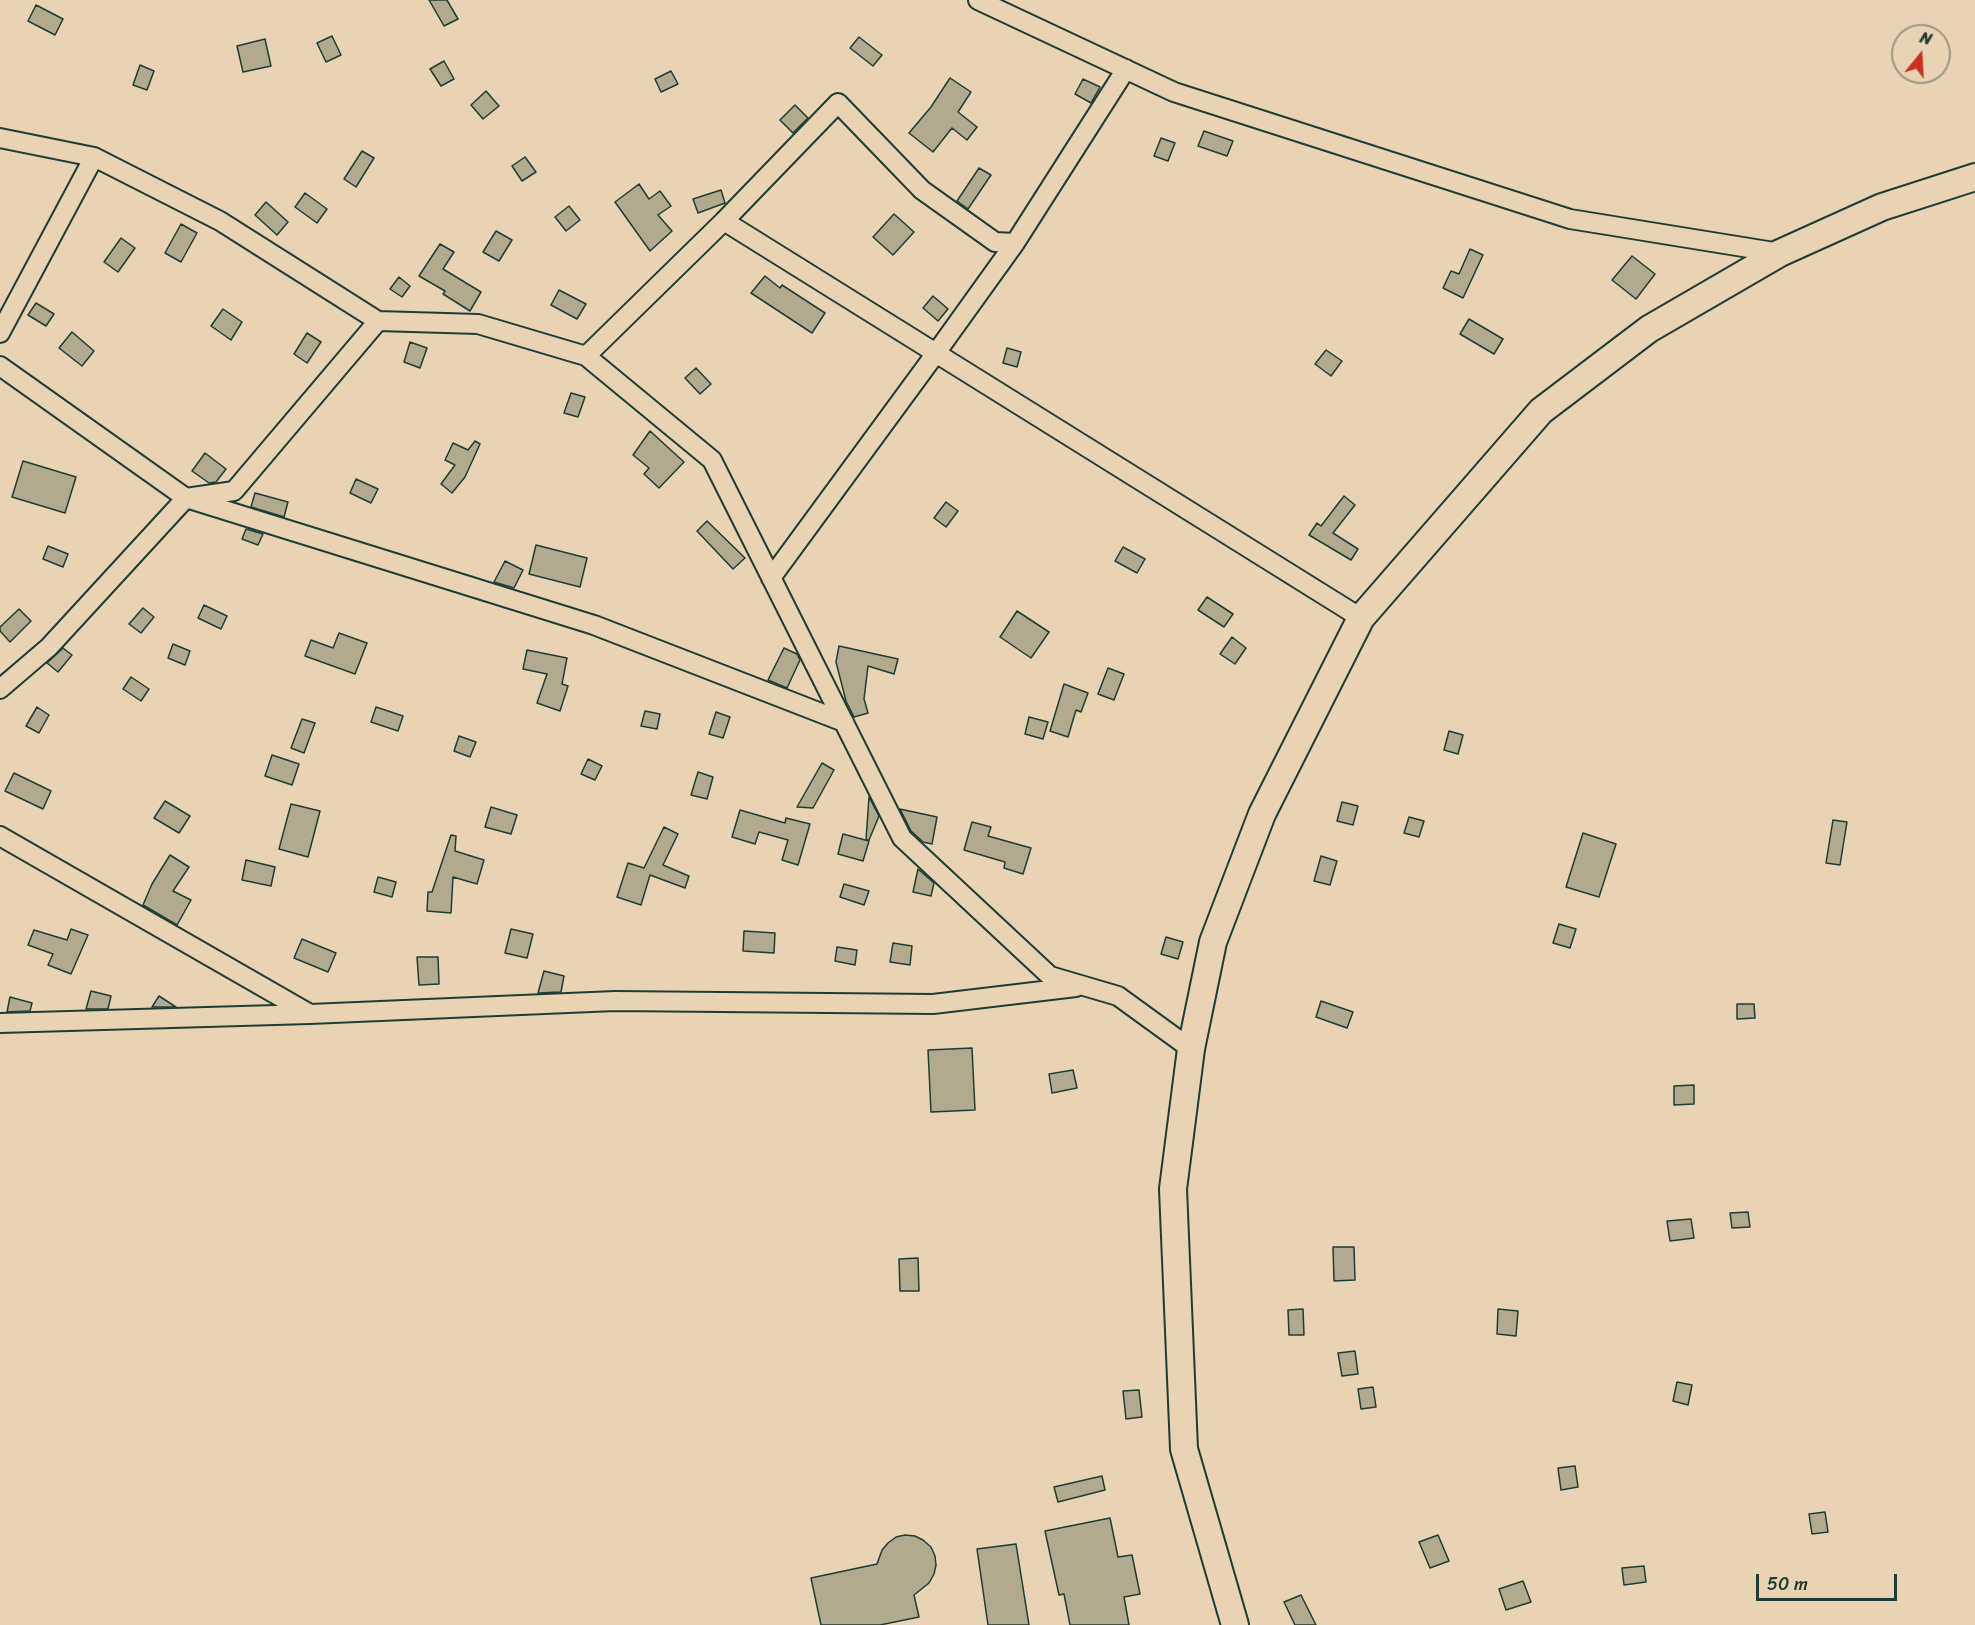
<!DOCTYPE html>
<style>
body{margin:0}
#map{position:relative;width:1975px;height:1625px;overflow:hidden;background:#e8d4b2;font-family:Sriracha,sans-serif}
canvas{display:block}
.north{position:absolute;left:1891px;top:24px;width:60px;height:60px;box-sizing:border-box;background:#e8d4b2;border:2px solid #989880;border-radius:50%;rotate:18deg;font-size:16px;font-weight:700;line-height:24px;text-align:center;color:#1f3d34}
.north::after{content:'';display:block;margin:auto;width:21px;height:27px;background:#c8321e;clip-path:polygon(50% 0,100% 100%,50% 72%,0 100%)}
.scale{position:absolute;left:1756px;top:1574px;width:141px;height:27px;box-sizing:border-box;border:3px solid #1f3d34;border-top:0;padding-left:8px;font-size:18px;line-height:21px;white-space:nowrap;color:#1f3d34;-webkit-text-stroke:4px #e8d4b2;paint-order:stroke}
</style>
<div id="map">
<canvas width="1975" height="1625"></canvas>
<div class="north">N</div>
<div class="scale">50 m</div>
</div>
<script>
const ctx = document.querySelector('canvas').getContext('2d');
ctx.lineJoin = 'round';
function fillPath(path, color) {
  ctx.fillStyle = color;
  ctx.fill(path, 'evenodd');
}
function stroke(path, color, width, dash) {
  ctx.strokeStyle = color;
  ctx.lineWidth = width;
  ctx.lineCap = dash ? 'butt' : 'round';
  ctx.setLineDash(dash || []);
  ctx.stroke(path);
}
const building = new Path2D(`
 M429,0H447L458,19L444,26Z
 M36,5L63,19L55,35L28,21Z
 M332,36L341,55L326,62L317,43Z
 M859,37L882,55L873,66L850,48Z
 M265,39L271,66L243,72L237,46Z
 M444,61L454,79L441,86L430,69Z
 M140,65L154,71L147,90L133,85Z
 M671,71L678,84L661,92L655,79Z
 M950,78L971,92L958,112L977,127L967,140L952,128L933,152L909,133L931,107Z
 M1083,79L1100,87L1091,103L1075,94Z
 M486,91L499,106L483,119L471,105Z
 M795,105L808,118L793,133L780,120Z
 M1204,131L1233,141L1227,156L1198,146Z
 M1161,138L1175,143L1168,161L1154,156Z
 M362,151L374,158L356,187L344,179Z
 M525,157L536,172L522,181L512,166Z
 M979,168L991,175L968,209L957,201Z
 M639,184L649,199L660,191L671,206L658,215L672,231L650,251L615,202Z
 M721,190L725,203L698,213L693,199Z
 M305,193L327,209L317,223L295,207Z
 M266,202L288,222L277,235L255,215Z
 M569,206L580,220L566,231L555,217Z
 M894,214L914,232L893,255L873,237Z
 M181,224L197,233L181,262L165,253Z
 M496,231L512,240L499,261L483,252Z
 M121,238L135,248L118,272L104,262Z
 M440,244L454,252L443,269L481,292L470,311L443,294L445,291L419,276Z
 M1470,249L1483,255L1463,298L1443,288L1451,271L1459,274Z
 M1632,256L1655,274L1636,299L1612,280Z
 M765,276L780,288L782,285L825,313L812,333L751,293Z
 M399,277L410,286L402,297L390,289Z
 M559,290L586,304L577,319L551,305Z
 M933,296L948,309L938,321L923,308Z
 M36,303L54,314L46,326L28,315Z
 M223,309L242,322L231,340L211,326Z
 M1469,319L1503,339L1494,354L1460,334Z
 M72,332L94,351L82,366L59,348Z
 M307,333L321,342L307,363L294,354Z
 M410,342L427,348L420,368L404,362Z
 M1007,348L1021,352L1017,367L1003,363Z
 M1326,350L1342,361L1331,376L1315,364Z
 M696,368L711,384L700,394L685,378Z
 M571,393L585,397L578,417L564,413Z
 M650,431L684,462L659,488L644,474L649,468L633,455Z
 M475,441L480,444L465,477L452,493L441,484L455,465L445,460L453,443L468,450Z
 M205,453L226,469L216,482L209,483L192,471Z
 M23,461L76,477L65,513L12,497Z
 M356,479L378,489L371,503L350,493Z
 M255,493L288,502L284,517L251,507Z
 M1344,496L1355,505L1333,533L1358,549L1351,560L1309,535L1317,523L1321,526Z
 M946,502L958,511L946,527L934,518Z
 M707,521L745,558L733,569L697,531Z
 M246,529L263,534L258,545L242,539Z
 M536,545L587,558L580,587L529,574Z
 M48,546L68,554L63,567L43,559Z
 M1123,547L1145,559L1137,573L1115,561Z
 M505,561L523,570L514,588L494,582Z
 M1207,597L1233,614L1224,627L1198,610Z
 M204,605L227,616L221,629L198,618Z
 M143,608L154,617L141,633L129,624Z
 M19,609L31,621L10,642L0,631V627Z
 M1017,611L1049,632L1031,658L1000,637Z
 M339,633L367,643L355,674L305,656L311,640L333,648Z
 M1232,637L1246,648L1235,664L1220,654Z
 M173,644L190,651L185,665L168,658Z
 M839,646L898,659L894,674L868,666L864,699L868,713L854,717L846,701L836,662Z
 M63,648L72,655L58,672L47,663Z
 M784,648L797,654L800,660L787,688L768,680Z
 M527,650L567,658L562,684L568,686L560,711L537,703L547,674L523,669Z
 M1108,668L1124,674L1114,700L1098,694Z
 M131,677L149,689L141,701L123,689Z
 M1064,684L1088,693L1081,712L1076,710L1068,737L1050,731Z
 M37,707L49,715L39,733L26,726Z
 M376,707L403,716L398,731L371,722Z
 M645,711L660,714L657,729L641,726Z
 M716,712L730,717L723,738L709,734Z
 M1029,717L1048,722L1043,739L1025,734Z
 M302,719L315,723L304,753L291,748Z
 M1449,731L1463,735L1458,754L1444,750Z
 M459,736L476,742L470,757L454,751Z
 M272,755L299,764L292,785L265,776Z
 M588,759L602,766L595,780L581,774Z
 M822,763L834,770L813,808L797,807Z
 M698,772L713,777L707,799L691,795Z
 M14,773L51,791L43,809L5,791Z
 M869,797L879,816L869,840H866Z
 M165,801L190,816L179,833L154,818Z
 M1342,802L1358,806L1353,825L1337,821Z
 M291,804L320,811L308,857L279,849Z
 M491,807L517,815L511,834L485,827Z
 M900,809L937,817L932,844L923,842L911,831Z
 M740,810L785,823L786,818L810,824L798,865L782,860L788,840L759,832L755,844L732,837Z
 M1409,817L1424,821L1419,837L1404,833Z
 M1833,820L1847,822L1840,865L1826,863Z
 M972,822L991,827L988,836L1031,848L1023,874L1004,868L1005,862L964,850Z
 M664,827L678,834L663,865L689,876L685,888L650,875L641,905L617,897L628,863L644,868Z
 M1583,833L1616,844L1599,897L1566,887Z
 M843,834L869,841L863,861L838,854Z
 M451,835L456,836L455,851L484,860L477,884L453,877L451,913L427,911L428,892H432Z
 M170,855L189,867L173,891L191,900L177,925L143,905L152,884Z
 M1321,856L1337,861L1330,885L1314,881Z
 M246,860L275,867L271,886L242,880Z
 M918,869L934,883L931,896L913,892Z
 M378,877L396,882L392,897L374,892Z
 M844,884L869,891L864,905L840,897Z
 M1559,924L1576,929L1570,948L1553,943Z
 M71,929L88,935L71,974L48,965L53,954L28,945L34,930L67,940Z
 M511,929L533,934L527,958L505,953Z
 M744,931L775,933L774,953L743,951Z
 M1166,937L1183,942L1178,959L1161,954Z
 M302,939L336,953L328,972L294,958Z
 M893,943L912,946L910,965L890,962Z
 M837,947L857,950L855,965L835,961Z
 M417,957H438L439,984L419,985Z
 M544,971L564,976L561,992L538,993Z
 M91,991L111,996L108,1009H86Z
 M159,996L176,1007H152Z
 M10,997L32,1003L30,1011L7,1012Z
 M1321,1001L1353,1012L1347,1028L1316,1017Z
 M1737,1004H1754L1755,1018L1737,1019Z
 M972,1048L975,1110L931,1112L928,1050Z
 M1073,1070L1077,1088L1052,1093L1049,1074Z
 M1694,1085V1104L1674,1105V1086Z
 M1748,1212L1750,1227L1732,1228L1730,1213Z
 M1691,1219L1694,1238L1670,1241L1667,1221Z
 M1333,1247H1354L1355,1280L1334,1281Z
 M918,1258L919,1291H900L899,1259Z
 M1303,1309L1304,1335H1289L1288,1310Z
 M1498,1309L1518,1311L1516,1336L1497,1334Z
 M1355,1351L1358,1374L1342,1376L1338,1353Z
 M1677,1382L1692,1385L1688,1405L1673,1401Z
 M1373,1387L1376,1407L1361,1409L1358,1389Z
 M1139,1390L1142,1417L1126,1419L1123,1391Z
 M1575,1466L1578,1487L1561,1490L1558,1468Z
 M1102,1476L1105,1490L1058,1502L1054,1487Z
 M1825,1512L1828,1532L1812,1534L1809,1514Z
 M1110,1518L1118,1557L1132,1555L1140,1594L1124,1597L1129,1625H1070L1064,1594L1059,1595L1045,1531Z
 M905,1535L915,1536L923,1540L931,1547L935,1556L936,1565L934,1574L929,1583L914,1595L919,1617L880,1625H821L811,1578L877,1564L882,1550L888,1543L896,1537Z
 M1438,1535L1449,1561L1430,1568L1419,1542Z
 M1016,1544L1029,1625H988L977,1549Z
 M1644,1566L1646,1582L1624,1585L1622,1568Z
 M1523,1581L1531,1602L1506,1610L1499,1589Z
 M1301,1595L1316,1625H1295L1284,1602Z`);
fillPath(building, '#b1aa8f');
stroke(building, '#1f3d34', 1.5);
const street = new Path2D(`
 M978,0L1174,92L1570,219L1780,253
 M0,138L94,157L220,221L378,321L478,324L586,356L712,460L902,838L1050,976L1118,996L1191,1049
 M724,221L1361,618
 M0,333L94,157
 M586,356L724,221L838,103L922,190L995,242L1015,243
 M0,366L186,498L594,625L844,722
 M771,578L936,353L1015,243L1126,69
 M0,689L49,647L186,498L234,491L378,321
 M0,836L310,1014
 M0,1023L310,1014L615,1001L933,1004L1076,987`);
const secondary = new Path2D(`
 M1235,1625L1184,1449L1173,1189L1191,1049L1213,942L1262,814L1361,618L1541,411L1649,329L1780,253L1882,207L1975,177`);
stroke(street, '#1f3d34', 22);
stroke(secondary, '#1f3d34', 30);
stroke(street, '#e8d4b2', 18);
stroke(secondary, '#e8d4b2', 26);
</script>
